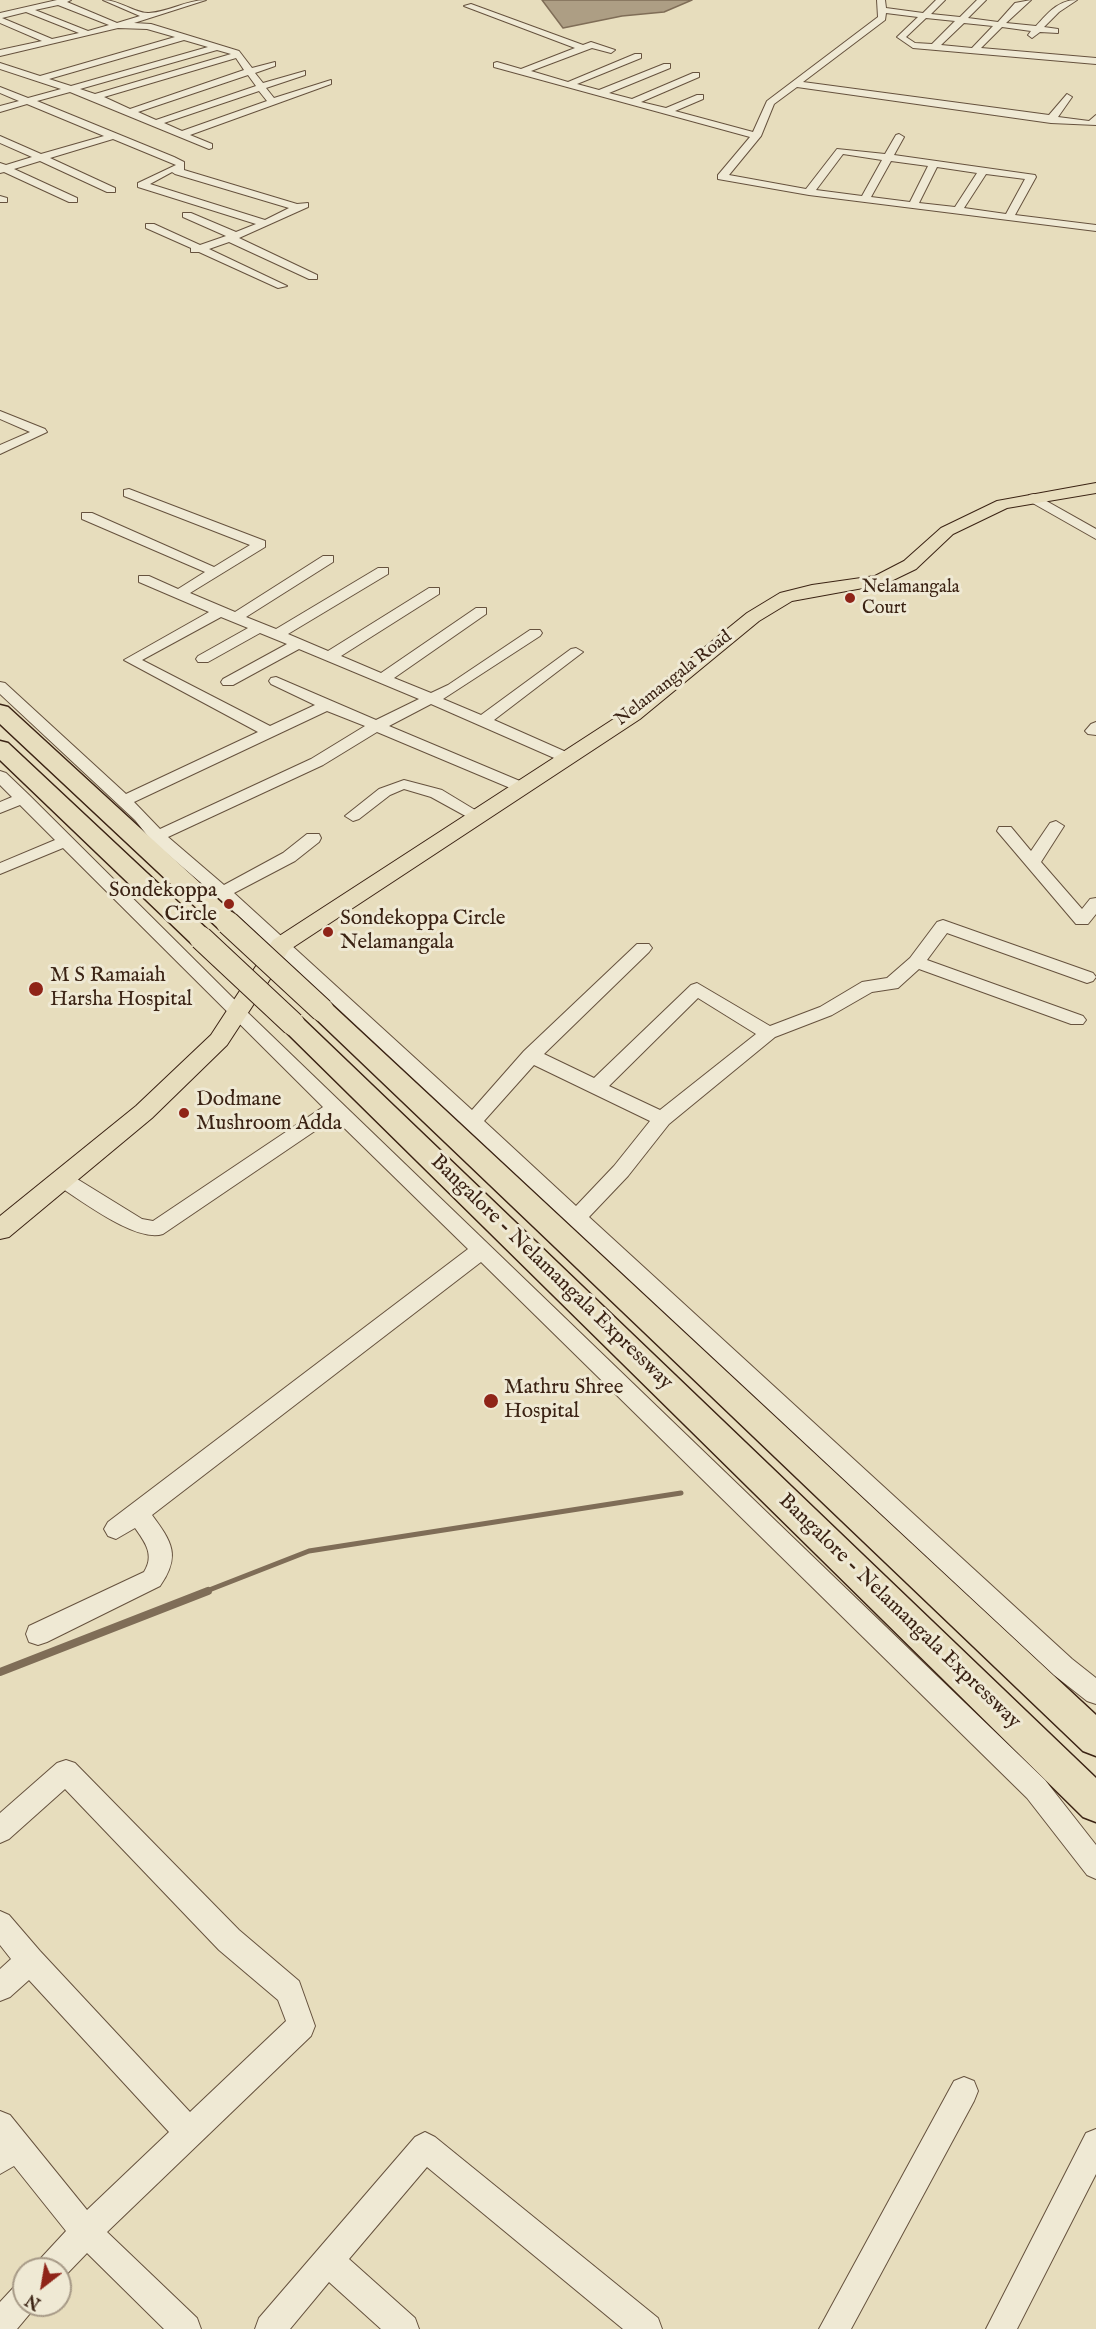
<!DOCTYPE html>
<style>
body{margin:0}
#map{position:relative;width:1096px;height:2329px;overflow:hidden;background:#e7ddbd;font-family:"IM FELL English",serif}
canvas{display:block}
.north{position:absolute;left:12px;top:2257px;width:60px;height:60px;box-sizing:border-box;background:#efe9d4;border:2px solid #a79a87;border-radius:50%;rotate:211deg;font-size:16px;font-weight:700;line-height:24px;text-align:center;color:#3b2314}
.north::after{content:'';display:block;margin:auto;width:21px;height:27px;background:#8f2418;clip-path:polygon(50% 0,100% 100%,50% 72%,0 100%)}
</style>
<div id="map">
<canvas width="1096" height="2329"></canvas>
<div class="north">N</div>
</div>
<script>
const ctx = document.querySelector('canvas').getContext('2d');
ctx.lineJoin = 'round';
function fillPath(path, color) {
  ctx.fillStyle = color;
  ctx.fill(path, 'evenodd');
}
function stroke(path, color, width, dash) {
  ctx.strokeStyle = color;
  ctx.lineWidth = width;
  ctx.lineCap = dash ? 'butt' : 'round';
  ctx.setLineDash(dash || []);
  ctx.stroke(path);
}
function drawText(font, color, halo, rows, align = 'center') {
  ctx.font = font + ' "IM FELL English",serif';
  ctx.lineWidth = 6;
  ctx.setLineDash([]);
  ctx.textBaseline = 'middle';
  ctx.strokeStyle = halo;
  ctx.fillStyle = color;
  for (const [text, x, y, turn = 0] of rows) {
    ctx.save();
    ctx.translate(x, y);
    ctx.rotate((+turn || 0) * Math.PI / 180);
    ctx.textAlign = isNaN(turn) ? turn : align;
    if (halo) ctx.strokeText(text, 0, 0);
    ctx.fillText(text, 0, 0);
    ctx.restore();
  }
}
const water = new Path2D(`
 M542,0H692L664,12L622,16L563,28Z`);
fillPath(water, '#ad9e84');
stroke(water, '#7f6d57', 1.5);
stroke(new Path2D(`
 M204,1592L309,1551L681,1493`), '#7f6d57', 5);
stroke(new Path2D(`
 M0,1672L208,1591`), '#7f6d57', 8);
const minor = new Path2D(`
 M57,0H71L67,2L117,23L140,16L103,0C120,0 136,14 149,13C169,12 186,0 206,0L134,23L151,24L239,51L252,68L275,62V66L255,73L263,83L305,71V75L266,88L274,98L331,80V84L190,135L212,144V148L209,149L70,92L37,101L174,157L184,162V170L297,204L308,203V207L239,238L317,275V279H309L229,242L209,249L287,286L278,288L199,252H191V248L146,228V224H154L200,245L226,236L183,217V213H191L236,232L256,224L138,187V183L176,165L113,139L50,158L115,188V192H107L40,161L14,169L77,198V202H69L4,172L0,173V163L6,165L32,157L0,143V136L41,154L104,136L27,104L0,112V106L19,101L0,93V87L28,98L61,89L0,69V63L40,76L175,37L147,29L118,28L0,56V50L42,41L0,23V13ZM58,5L109,25L88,31L35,10ZM26,12L79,33L52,39L2,18ZM184,40L208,47L71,86L49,79ZM217,50L231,54L95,94L80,89ZM236,58L244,70L130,109L104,97ZM248,75L256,86L156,120L138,112ZM259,91L267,101L182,131L164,123ZM172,172L175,174L289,208L265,220L150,184Z
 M877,0H885L886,8L923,13L936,0H945L931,14L960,17L977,0H986L968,18L998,22L1015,3L1031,0L1006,23L1036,26C1048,13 1058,0 1077,0L1059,12L1044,27L1058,29V33L1040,32L1032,38L1028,35L1031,31L1002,27L981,48L1096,58V64L913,48L897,37L918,17L886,13L885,20L803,82L1049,115L1067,94L1072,97L1058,117L1089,121L1096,115V125L1051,123L797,87L774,104L761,136L729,175L806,189L837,149L885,154L896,135L899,134L904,137L894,155L1035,175L1036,177L1015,215L1096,225V231L809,195L718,179V175L750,137L494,67V63L497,62L521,69L575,48L464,6L471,4L583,45L591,42L615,50L611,53L592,48L531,71L568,82L635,54H641V58L577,84L599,90L664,64H670V68L609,93L632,99L693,73H699V77L641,102L666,108L697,95H703V99L675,111L753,132L767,101L878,17ZM926,18L955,21L932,44L915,43L906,37ZM964,23L993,26L972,48L941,45ZM843,154L882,160L862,196L816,190ZM891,161L928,166L910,202L871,197ZM937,167L977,173L955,207L919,203ZM986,174L1025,179L1006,214L964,208Z
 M0,196L7,198V202H0Z
 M0,411L45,429L47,432L0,454V445L30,432L0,419Z
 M129,489L265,541V547L190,593L235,612L323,556H333V562L246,617L276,629L378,568H388V574L288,634L328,651L429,588H439V594L341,656L381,673L476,608H486V614L394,678L431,693L448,685L530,630H540L542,633L540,636L443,699L481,715L571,649L576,648L583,652L494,720L573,755L575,758L573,761H561L431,704L389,726L527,784L529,787L527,790H515L377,732L323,765L168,837L224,885L283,853L307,834H319L321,838L319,842L295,861L234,893L472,1110L524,1051L637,944H649L652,948L649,952L544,1054L594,1078L691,985L697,983L770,1026L820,1007L862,982L887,978L910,958L937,922L943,920L1093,973L1096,977L1093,981L1087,983L947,933L927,960L1083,1016L1086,1020L1083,1024H1071L919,969L898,988L872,992L832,1015L775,1037L669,1124L628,1176L589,1217L1072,1659L1096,1678V1704L1087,1701L1054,1675L228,906L151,840L135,820L0,694V682L5,683L126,794L258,732L124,660L209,612L139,582V576H149L178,589L205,572L82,519V513H92L214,567L250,545L124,496V490ZM221,617L248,628L198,656L196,659L198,662H208L260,633L287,644L223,679L221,682L223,685H233L299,649L419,699L376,720L276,677L271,678L269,681L271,684L315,705L270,726L142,660ZM327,711L365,726L311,759L160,829L134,802ZM698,998L756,1034L660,1110L609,1086ZM534,1065L650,1121L614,1166L576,1206L484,1121Z
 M1034,494L1096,529V539L1029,501V495Z
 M1096,722V735L1088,734L1085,731L1091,724Z
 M0,771L6,773L29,795L245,1010L1045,1780L1096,1845V1879L1087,1875L1027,1798L481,1262L152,1515C172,1542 181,1556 160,1586L47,1642L38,1645L29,1642L26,1634L29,1626L144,1572C155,1555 145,1542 135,1528L116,1539L108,1536L104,1529L108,1522L468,1249L334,1118L163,1234C135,1243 80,1199 55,1184L52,1179L55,1174L62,1172L69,1174L142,1219L153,1221L323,1107L63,848L0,874V863L55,840L20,805L0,813V802L12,797L0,785Z
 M404,780L442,790L485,816L477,821L471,819L431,797L404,789L390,795L359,819L353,821L345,816L379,789Z
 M1056,821L1064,826L1041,862L1082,909L1090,899L1096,898V914L1088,924H1076L997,831L999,827H1011L1031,851L1050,823Z
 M66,1760L75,1763L239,1930L299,1981L315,2026L311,2036L107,2232L197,2318L201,2329H164L87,2253L60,2281V2269H37L41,2258L66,2231L14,2166L0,2174V2111L10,2115L87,2210L169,2132L29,1980L10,1997L0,2001V1969L11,1959L0,1945V1911L9,1915L40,1951L190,2112L286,2021L278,2000L219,1950L65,1789L9,1839L0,1843V1813L57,1763Z
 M964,2077L974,2081L978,2091L974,2101L851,2329H819L954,2081Z
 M1096,2129V2174L1017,2329H986L1086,2133Z
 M425,2132L435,2137L658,2318L662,2329H623L427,2167L349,2259L415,2318L419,2329H381L329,2282L290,2329H255L259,2318L415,2137Z
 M24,2284V2305H37L17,2329H0V2302L13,2288Z`);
const major = new Path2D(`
 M1096,483V493L1007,508L953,534L916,569L885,584L792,601L759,621L640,719L289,950L227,1045L152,1118L9,1237L0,1239V1216L136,1106L211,1035L273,940L626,711L747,613L780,593L812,585L875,576L904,561L941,528L997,501Z`);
const highway = new Path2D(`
 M0,705L8,707L237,917L241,923L237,929L228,931L219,929L0,724Z
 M0,741L8,743L210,932L214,938L210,944L201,946L192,944L0,760Z
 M322,1001L331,1004L1096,1715V1756L1083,1751L313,1016L309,1010L313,1004Z
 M293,1015L302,1018L1096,1778V1822L1083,1817L284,1030L280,1024L284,1018Z`);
stroke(minor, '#66523e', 2);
stroke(major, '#3b2314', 2);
stroke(highway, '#3b2314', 3);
fillPath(minor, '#efe9d4');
fillPath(major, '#e7ddbd');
fillPath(highway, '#e7ddbd');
const highwayBridge = new Path2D(`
 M228,923L322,1010
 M201,938L293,1024`);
stroke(highwayBridge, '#3b2314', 25, []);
stroke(highwayBridge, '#e7ddbd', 23);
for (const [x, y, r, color] of [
 [850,598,6,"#8f2418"],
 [229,904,6,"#8f2418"],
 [328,932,6,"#8f2418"],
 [36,989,8,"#8f2418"],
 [184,1113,6,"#8f2418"],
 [491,1401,8,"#8f2418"]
]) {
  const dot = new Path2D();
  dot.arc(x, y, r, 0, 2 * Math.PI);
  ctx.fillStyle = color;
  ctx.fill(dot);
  stroke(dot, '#efe9d4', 2);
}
drawText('18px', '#3b2314', '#efe9d4', [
 ["Nelamangala",862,588],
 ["Court",862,609]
], 'left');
drawText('18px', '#3b2314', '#efe9d4', [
 ["Nelamangala Road",674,679,-38]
]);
drawText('21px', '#3b2314', '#efe9d4', [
 ["Sondekoppa",217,892,"right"],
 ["Circle",217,916,"right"],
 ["Sondekoppa Circle",340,920],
 ["Nelamangala",340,944],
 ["M S Ramaiah",50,977],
 ["Harsha Hospital",50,1001],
 ["Dodmane",196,1101],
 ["Mushroom Adda",196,1125],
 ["Mathru Shree",504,1389],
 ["Hospital",504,1413]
], 'left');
drawText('21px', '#3b2314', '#efe9d4', [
 ["Bangalore - Nelamangala Expressway",551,1273,44],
 ["Bangalore - Nelamangala Expressway",899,1612,44]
]);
</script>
